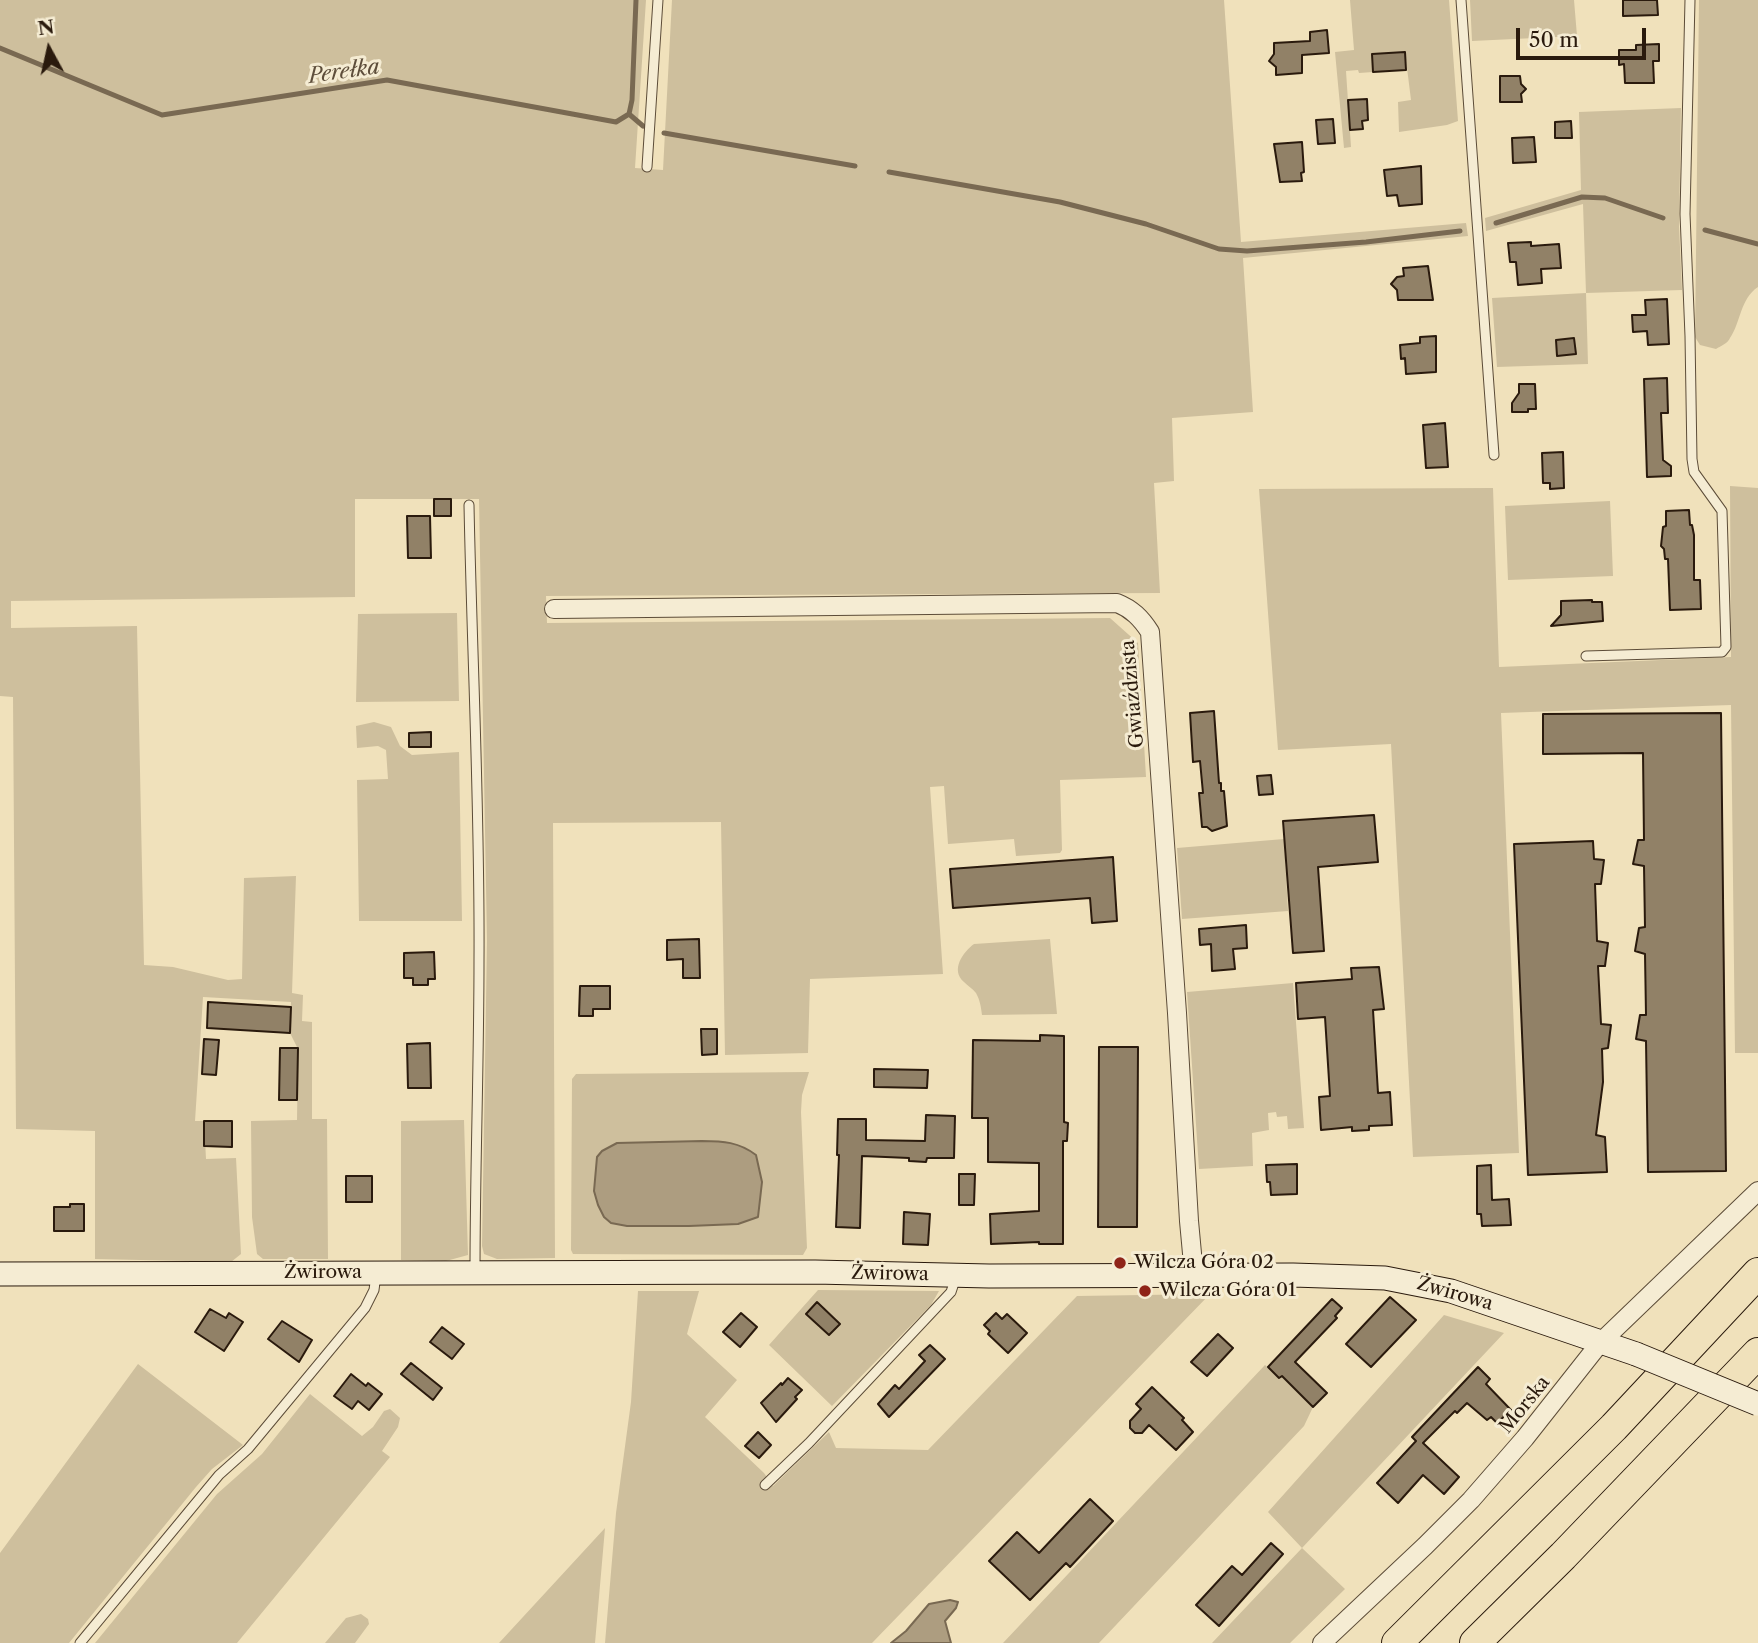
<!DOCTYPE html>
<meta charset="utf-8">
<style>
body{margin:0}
#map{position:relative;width:1758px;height:1643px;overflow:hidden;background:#f0e1bb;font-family:"Libre Caslon Text",serif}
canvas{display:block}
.north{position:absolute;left:14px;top:14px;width:70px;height:70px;-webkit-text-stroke:5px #f5ecd3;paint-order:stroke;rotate:352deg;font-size:19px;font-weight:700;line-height:28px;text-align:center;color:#2a1a0d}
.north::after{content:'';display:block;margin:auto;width:24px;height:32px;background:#2a1a0d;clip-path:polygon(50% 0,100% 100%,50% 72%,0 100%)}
.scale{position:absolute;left:1516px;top:28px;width:130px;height:32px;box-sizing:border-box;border:4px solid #2a1a0d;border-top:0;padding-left:9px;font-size:21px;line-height:24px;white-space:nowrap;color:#2a1a0d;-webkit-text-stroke:5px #f5ecd3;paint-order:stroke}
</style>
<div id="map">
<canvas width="1758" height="1643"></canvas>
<div class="north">N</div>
<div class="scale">50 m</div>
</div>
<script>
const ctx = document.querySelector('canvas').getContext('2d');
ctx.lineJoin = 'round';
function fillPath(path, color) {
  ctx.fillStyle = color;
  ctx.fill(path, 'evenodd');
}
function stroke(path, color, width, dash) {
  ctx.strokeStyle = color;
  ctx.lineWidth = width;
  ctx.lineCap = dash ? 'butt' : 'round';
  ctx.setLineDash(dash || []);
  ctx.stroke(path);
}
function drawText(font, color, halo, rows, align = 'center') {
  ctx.font = font + ' "Libre Caslon Text",serif';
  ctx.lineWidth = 6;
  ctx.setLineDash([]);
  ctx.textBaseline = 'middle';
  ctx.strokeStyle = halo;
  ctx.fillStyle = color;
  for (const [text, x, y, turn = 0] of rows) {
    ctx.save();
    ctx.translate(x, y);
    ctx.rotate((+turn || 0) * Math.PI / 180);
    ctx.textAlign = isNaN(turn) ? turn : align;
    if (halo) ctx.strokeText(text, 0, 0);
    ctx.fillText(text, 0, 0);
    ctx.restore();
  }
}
fillPath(new Path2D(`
 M0,0H646L635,168L663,170L672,0H1224L1241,242L1466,223L1468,236L1243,258L1253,412L1172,418L1174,481L1154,483L1160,593L546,596L547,623L1110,618L1138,643L1146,777L1060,780L1062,850L1060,853L1016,856L1014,839L948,844L944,786L930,787L943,974L810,979L808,1053L725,1055L721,822L553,823L555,1258L497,1259L484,1254L482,1246L487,941L479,499H355V597L11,601V628L137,626L144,965L173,967L228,980L242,979L244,878L296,876L292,993L303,995L302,1021L312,1022V1119H327L328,1259H263L257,1254L252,1217L251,1121L297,1120L298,1049L290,1033L291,1002L203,997L195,1121H204L206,1159L236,1158L241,1254L231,1262L95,1259V1131L16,1129L13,697L0,696Z
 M1350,0H1449L1458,121L1447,125L1399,132L1398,102L1411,100L1405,52L1372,54L1373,72L1359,73L1358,70L1346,71L1351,147L1344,148L1335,52L1354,50Z
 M1470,0H1574L1577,36L1472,41Z
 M1699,0H1758V287C1740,299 1741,322 1730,338C1728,343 1721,346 1716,349L1700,345L1695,337Z
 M1681,108L1679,226L1682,290L1586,293L1588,364L1497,367L1492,298L1586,293L1583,204L1486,231L1485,218L1581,190L1579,112Z
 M1730,486L1758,488V1053H1735L1731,705L1501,713L1519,1153L1413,1157L1391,744L1278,750L1259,489L1493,488L1499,667L1731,657Z
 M1610,501L1613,576L1508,580L1505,506Z
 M457,613L459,701L356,702L358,614Z
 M374,722L391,727L400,746L412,755L459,752L462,921H359L357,780L388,779L386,750L378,746L357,748L356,726Z
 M1284,839L1288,911L1182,919L1177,848Z
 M1050,939L1057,1014L982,1015C981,1007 980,1000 976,993C972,988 968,986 964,982C950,970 963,952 974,944Z
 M1293,983L1304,1128L1288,1129L1287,1116L1277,1117L1276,1112L1268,1113L1269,1130L1252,1133L1253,1166L1199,1169L1187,992Z
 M809,1072L802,1095L801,1112L807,1248L803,1255L573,1254L571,1250L572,1079L576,1074Z
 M464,1120L468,1255L446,1261L401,1260V1121Z
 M818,1290L939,1291L931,1305L832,1406L769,1345Z
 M638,1291H699L687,1334L737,1380L705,1417L764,1473L773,1486L829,1432L836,1448L928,1450L1077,1296L1210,1294L872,1643H605L616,1513L631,1402Z
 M1444,1315L1504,1333L1302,1548L1345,1589L1290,1643H1212L1302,1548L1268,1512Z
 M138,1364L243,1445L212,1469L196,1487L69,1643H0V1553Z
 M1265,1365L1279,1378L1282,1376L1313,1407L1304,1426L1099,1643H1003Z
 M310,1394L362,1436L373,1427L384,1411L390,1409L400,1418L398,1427L382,1451L390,1457L237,1643H95L217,1494L262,1454Z
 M605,1528L595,1643H499Z
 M361,1614L368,1619L369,1624L355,1643H325L346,1618Z`), '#cebf9d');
const water = new Path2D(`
 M702,1141C723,1141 739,1142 756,1155L762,1182L758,1217L738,1224L689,1226H627L611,1223L604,1217L598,1205L594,1191L597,1157L602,1151L617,1143Z
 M950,1600L958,1602L956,1608L945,1621L951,1643H891L906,1631L929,1604Z`);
fillPath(water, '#ad9d80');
stroke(water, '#796952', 2);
stroke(new Path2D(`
 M0,48L162,115L387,80L616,122L629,114L632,100L636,0
 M629,114L643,126
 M664,133L855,166
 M889,172L1060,202L1146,224L1219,249L1247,251L1366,242L1460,231
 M1496,223L1582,197L1605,198L1663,218
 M1705,230L1758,244`), '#796952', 5);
const building = new Path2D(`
 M1623,0H1657L1658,15L1623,16Z
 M1327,30L1329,53L1302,55V73L1276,75V67L1269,61L1274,54V43L1310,41V32Z
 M1659,44V61H1653L1654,83H1625L1624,64L1619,65V50H1636V45Z
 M1405,52L1406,70L1373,72L1372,54Z
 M1500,76H1520L1521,84L1526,89L1521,94L1522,102H1500Z
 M1367,99L1368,120L1362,121L1363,129L1350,130L1348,100Z
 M1333,119L1335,143L1318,144L1316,120Z
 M1571,121L1572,138H1555V122Z
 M1534,137L1536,162L1513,163L1512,138Z
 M1302,142L1304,172L1301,173L1302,181L1280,182L1274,144Z
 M1421,166L1422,204L1399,206L1397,195L1387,196L1384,170Z
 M1531,242V246L1559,244L1561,268L1541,269L1542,283L1518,285L1516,262H1510L1508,243Z
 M1428,266L1433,300H1398L1397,290L1391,284L1397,277L1404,276L1403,268Z
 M1667,299L1669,344L1648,345L1647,331L1633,332L1632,315H1646L1645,300Z
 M1436,336V372L1406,374L1405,358L1401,359L1400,345L1420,343V337Z
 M1574,338L1576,354L1557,356L1556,340Z
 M1667,378L1668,413H1661L1663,460L1671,466V476L1647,477L1644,379Z
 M1519,384H1535L1536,409H1528V412H1512V403L1519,393Z
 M1445,423L1448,467L1426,468L1423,425Z
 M1563,452L1564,488L1550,489V483H1543L1542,453Z
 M434,499H451V516H434Z
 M1689,510L1690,525H1692L1694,535V580H1700L1701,609L1670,610L1668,559H1665L1664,549L1661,546L1663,527L1666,526V511Z
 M407,516H430L431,558H408Z
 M1592,600V602H1602L1603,621L1551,626L1561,615V601Z
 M1214,711L1219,783H1221V791H1224L1227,826L1212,831L1207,827H1202L1199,793H1203L1200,761L1193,762L1190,713Z
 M1721,713L1726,1171L1648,1172L1646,1041L1636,1039L1640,1015H1646L1645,954L1635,951L1639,928L1645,927L1644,866L1633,864L1638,840H1644L1643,753L1543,754V714Z
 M431,732V747H409V733Z
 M1271,775L1273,794L1259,795L1257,776Z
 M1374,815L1378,862L1318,867L1324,951L1293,953L1283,821Z
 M1593,841L1594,859L1604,860L1601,884H1595L1597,941L1608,943L1605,966H1598L1601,1024L1611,1025L1608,1048L1602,1049L1603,1082L1596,1135L1605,1137L1607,1172L1528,1175L1514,844Z
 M1113,857L1117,921L1092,923L1090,898L953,908L950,869Z
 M1246,925L1247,948L1233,949L1235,969L1212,971L1211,944L1200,945L1199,929Z
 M699,939L700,978H683V959L667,960V940Z
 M434,952L435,979H428V985H413V978H404V953Z
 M1379,967L1384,1009L1373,1010L1378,1093L1390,1092L1392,1125L1369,1126V1130L1352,1131V1127L1321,1130L1319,1097L1330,1096L1325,1017L1298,1019L1296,983L1352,979L1351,968Z
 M580,986H610V1009H593V1016H579Z
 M208,1002L291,1007L290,1033L207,1028Z
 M701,1029H717V1054L702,1055Z
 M1040,1035L1064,1036V1122L1068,1123L1067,1141H1063V1244H1039V1242L991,1244L990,1214L1039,1211V1163L988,1162V1118H972L973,1040L1040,1041Z
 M204,1039L219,1040L216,1075L202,1074Z
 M430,1043L431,1088H408L407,1044Z
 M1099,1047H1138L1137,1227H1098Z
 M280,1048H298L297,1100H279Z
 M874,1069L928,1070L927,1088L874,1087Z
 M926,1115L955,1116L954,1158H927L926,1162L909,1161V1158L862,1156L860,1228L836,1227L839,1155H837L838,1119H866V1140L925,1141Z
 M204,1121H232V1147L204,1146Z
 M1297,1164V1194L1271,1195L1270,1182H1267L1266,1165Z
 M1491,1165L1492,1200L1509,1199L1511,1225L1482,1226L1481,1214H1477V1166Z
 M959,1174H975L974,1205H959Z
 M346,1176H372V1202H346Z
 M70,1204H84V1231H54V1207H70Z
 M904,1212L930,1214L928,1245L903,1244Z
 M1390,1297L1416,1320L1371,1367L1346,1344Z
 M1332,1299L1342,1308L1335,1316L1337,1318L1295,1362L1327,1393L1313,1407L1282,1376L1279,1378L1268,1367Z
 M817,1302L840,1324L829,1335L806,1314Z
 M210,1309L226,1318L229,1313L243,1322L224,1351L195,1332Z
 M741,1313L757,1327L740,1347L723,1332Z
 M996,1313L1002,1319L1007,1314L1027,1333L1008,1353L988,1334L990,1331L984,1325Z
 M282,1321L312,1340L299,1362L268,1339Z
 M442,1327L464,1344L452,1359L430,1342Z
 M1218,1334L1233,1348L1207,1376L1191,1362Z
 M930,1345L945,1359L889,1417L878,1404L895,1385L899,1389L925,1361L919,1355Z
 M411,1363L442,1388L433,1400L401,1374Z
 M1478,1367L1490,1379L1486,1384L1511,1410L1497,1423L1491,1417L1487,1420L1467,1403L1457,1413L1455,1411L1423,1443L1459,1477L1444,1494L1423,1475L1398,1503L1377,1483L1416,1441L1412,1437Z
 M351,1374L366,1386L368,1383L382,1394L369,1410L358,1401L352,1409L334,1396Z
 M788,1378L802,1390L795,1397L797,1399L776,1422L761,1403L781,1383L782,1385Z
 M1152,1387L1184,1418L1182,1420L1193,1432L1176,1450L1149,1425L1142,1433H1135L1130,1428V1421L1141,1409L1136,1404Z
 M758,1432L771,1445L759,1458L745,1446Z
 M1090,1499L1113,1521L1070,1567L1066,1563L1030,1600L989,1561L1017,1532L1039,1553Z
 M1271,1543L1283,1554L1219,1626L1196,1605L1232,1566L1242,1575Z`);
fillPath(building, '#918167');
stroke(building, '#2a1a0d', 2);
const lane = new Path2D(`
 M1461,0L1494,455
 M647,167L658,0
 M469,505C472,656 480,808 479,960C479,1064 475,1168 475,1272
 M1586,656L1722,652L1726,647L1722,511L1694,472L1692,459L1690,336L1685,214L1690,0
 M765,1485L809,1443L951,1292L956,1277
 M80,1643L219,1475L248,1449L365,1308L374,1290L376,1275`);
const street = new Path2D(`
 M554,609L1117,603C1132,609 1141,618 1150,632L1177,1013L1189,1221L1194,1275
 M1322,1643L1425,1546L1471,1500L1525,1438L1600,1343L1758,1191`);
const secondary = new Path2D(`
 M0,1274L815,1272L989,1276L1293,1275L1385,1278L1451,1291L1636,1354`);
const highway = new Path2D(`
 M1397,1643L1614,1427L1758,1273
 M1475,1643L1563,1556L1758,1353`);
stroke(lane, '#5c4c38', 11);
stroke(street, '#5c4c38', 20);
stroke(secondary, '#2a1a0d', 25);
stroke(highway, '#2a1a0d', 32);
stroke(lane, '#f5ecd3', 9);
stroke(street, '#f5ecd3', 18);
stroke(secondary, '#f5ecd3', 23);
stroke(highway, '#f0e1bb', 30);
const secondaryBridge = new Path2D(`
 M1636,1354L1758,1404`);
stroke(secondaryBridge, '#2a1a0d', 25, []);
stroke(secondaryBridge, '#f5ecd3', 23);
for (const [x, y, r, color] of [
 [1120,1263,7,"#8f2418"],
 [1145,1291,7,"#8f2418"]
]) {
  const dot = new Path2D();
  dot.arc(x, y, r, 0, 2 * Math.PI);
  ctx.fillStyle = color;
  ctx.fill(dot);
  stroke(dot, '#f5ecd3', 2.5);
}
drawText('19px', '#2a1a0d', '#f5ecd3', [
 ["Gwiaździsta",1133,694,-95],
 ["Żwirowa",323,1273],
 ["Żwirowa",890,1274,1],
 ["Żwirowa",1455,1294,16],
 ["Morska",1525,1405,-51]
]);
drawText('19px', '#2a1a0d', '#f5ecd3', [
 ["Wilcza Góra 02",1134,1263],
 ["Wilcza Góra 01",1159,1291]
], 'left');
drawText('italic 21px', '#5e4e3b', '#f5ecd3', [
 ["Perełka",344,72,-8]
]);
</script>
